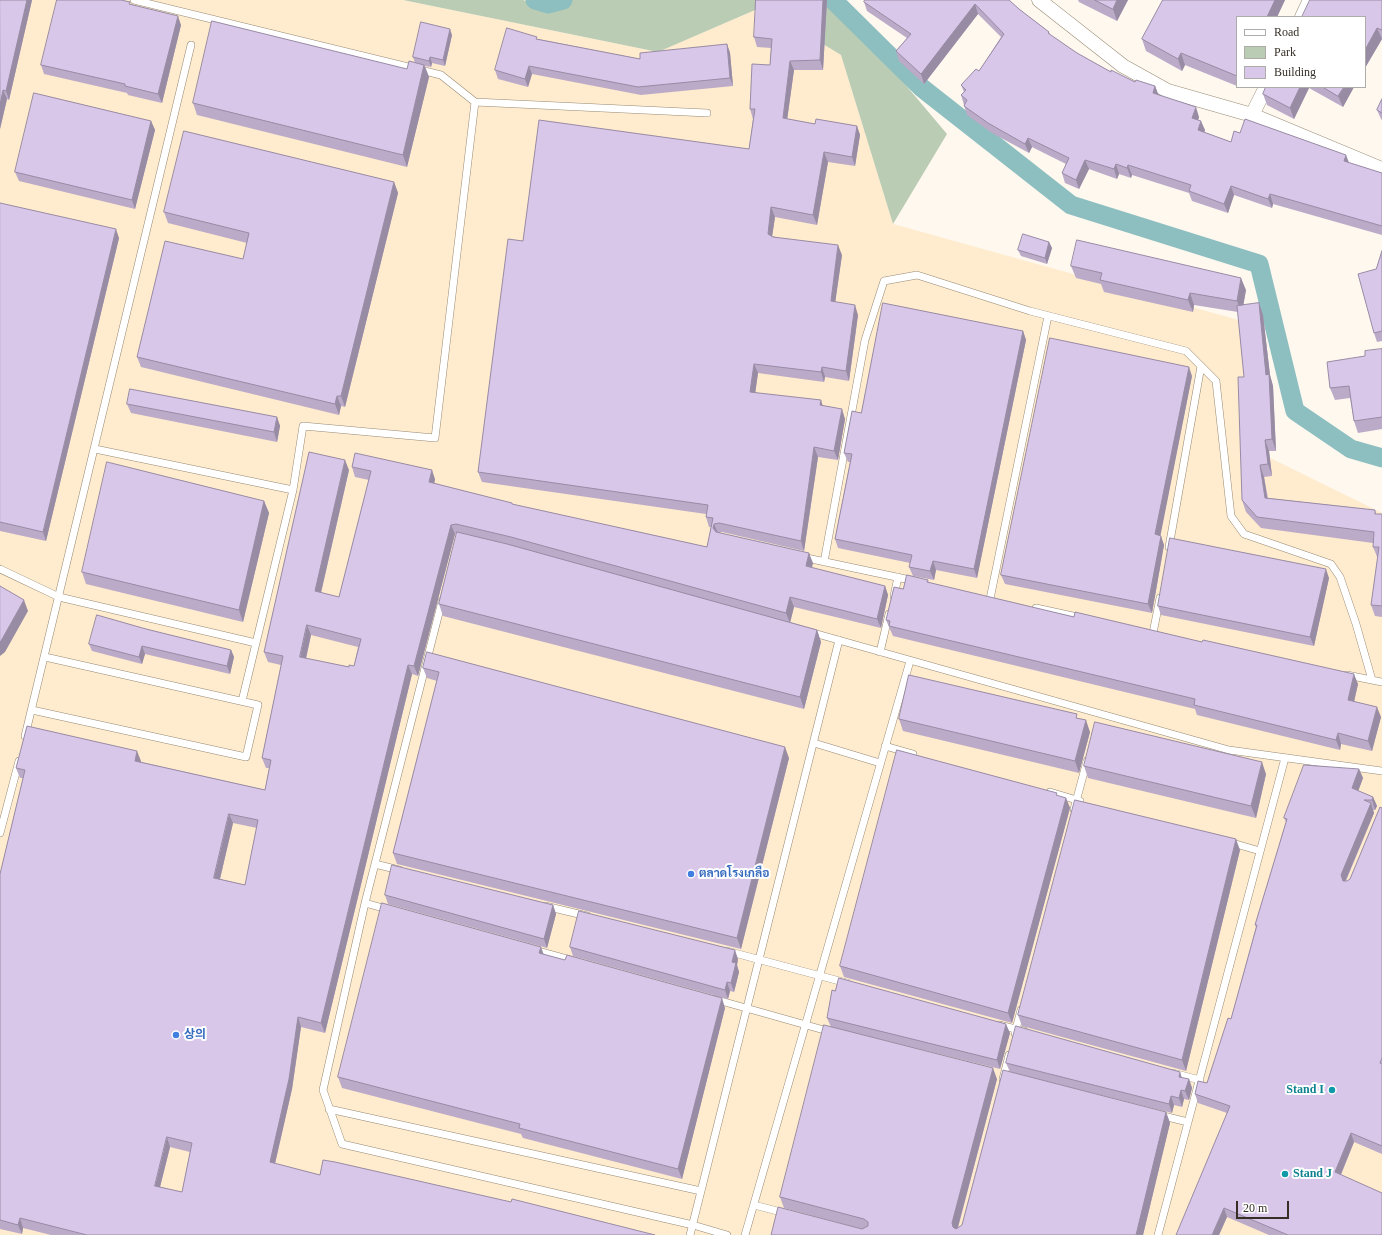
<!DOCTYPE html>
<meta charset="utf-8">
<style>
body{margin:0}
#map{position:relative;width:1382px;height:1235px;overflow:hidden;background:#fef8ef;font-family:"Times New Roman",serif}
canvas{display:block}
.legend{position:absolute;left:1236px;top:16px;width:130px;height:72px;box-sizing:border-box;background:#fff;border:1px solid #aeaca8;margin:0;padding:5px 7px;list-style:none;font-size:12px;color:#352f26}
.legend li{display:flex;align-items:center;gap:8px;height:20px}
.legend b{width:20px;border:1px solid #aeaca8}
.scale{position:absolute;left:1236px;top:1201px;width:53px;height:18px;box-sizing:border-box;border:2px solid #352f26;border-top:0;padding-left:5px;font-size:12px;line-height:14px;white-space:nowrap;color:#352f26;-webkit-text-stroke:3px #fff;paint-order:stroke}
</style>
<div id="map">
<canvas width="1382" height="1235"></canvas>
<ul class="legend">
<li><b style="height:5px;background:#fff"></b>Road</li>
<li><b style="height:11px;background:#baccb3"></b>Park</li>
<li><b style="height:11px;background:#d9c7ea"></b>Building</li>
</ul>
<div class="scale">20 m</div>
</div>
<script>
const ctx = document.querySelector('canvas').getContext('2d');
ctx.lineJoin = 'round';
function fillPath(path, color) {
  ctx.fillStyle = color;
  ctx.fill(path, 'evenodd');
}
function stroke(path, color, width, dash) {
  ctx.strokeStyle = color;
  ctx.lineWidth = width;
  ctx.lineCap = dash ? 'butt' : 'round';
  ctx.setLineDash(dash || []);
  ctx.stroke(path);
}
function drawText(font, color, halo, rows, align = 'center') {
  ctx.font = font + ' "Times New Roman","Noto Sans KR",Sarabun,serif';
  ctx.lineWidth = 4;
  ctx.setLineDash([]);
  ctx.textBaseline = 'middle';
  ctx.strokeStyle = halo;
  ctx.fillStyle = color;
  for (const [text, x, y, turn = 0] of rows) {
    ctx.save();
    ctx.translate(x, y);
    ctx.rotate((+turn || 0) * Math.PI / 180);
    ctx.textAlign = isNaN(turn) ? turn : align;
    if (halo) ctx.strokeText(text, 0, 0);
    ctx.fillText(text, 0, 0);
    ctx.restore();
  }
}
fillPath(new Path2D(`
 M0,0H403L658,52L762,7L841,55L893,224L1242,321L1264,455L1382,513V1235H0Z`), '#ffebcd');
fillPath(new Path2D(`
 M403,0H523L549,8L571,0H834L947,134L893,224L841,55L762,7L658,52Z`), '#baccb3');
stroke(new Path2D(`
 M535,0L548,4L563,0
 M833,0L922,88L1071,205L1259,264L1295,411L1351,449L1382,458`), '#8dbec0', 19);
const service = new Path2D(`
 M134,0L441,75L475,102L435,438L303,426L293,490
 M475,102L707,113
 M95,449L293,490L242,701
 M1169,547L1201,366
 M802,557L915,581
 M824,562L865,340L884,281L917,275L1030,311L1186,351L1216,381L1231,516L1244,534L1331,564L1340,577L1356,624L1372,680
 M0,569L59,597L256,643
 M894,596L898,577
 M990,599L1048,316
 M442,601L365,903L323,1090L342,1144L693,1225L727,1235
 M1036,608L1082,618
 M810,632L1229,750L1382,771
 M1153,633L1160,598
 M880,652L889,614
 M1347,675L1382,682
 M32,710L246,757L258,705L45,657
 M25,736L191,45
 M814,743L880,763
 M885,746L913,754
 M1050,792L1080,801
 M1074,809L1087,761
 M0,833L19,761
 M1229,842L1260,851
 M375,864L399,870
 M365,903L390,910
 M545,906L587,916
 M535,950L575,961
 M727,951L847,983
 M714,999L831,1032
 M999,1025L1024,1031
 M1015,1033L1021,1010
 M1173,1073L1200,1080
 M1003,1079L1009,1055
 M329,1109L701,1191
 M1159,1115L1188,1122
 M754,1205L785,1213
 M690,1235L839,640
 M745,1235L910,661
 M1158,1235L1285,758`);
const minor = new Path2D(`
 M1039,0L1123,66L1168,91L1252,115L1382,169
 M1302,17L1310,0
 M1252,115L1266,87`);
stroke(service, '#978a74', 8);
stroke(minor, '#978a74', 15);
stroke(service, '#fff', 7);
stroke(minor, '#fff', 14);
fillPath(new Path2D(`
 M0,0H32L9,100L7,99L0,129Z
 M827,0L823,70H794L787,119L815,124L857,126L860,135L855,166L828,162L817,225L775,217L772,236L842,255L835,302L858,315L849,381L825,377L824,382L758,373L755,393L823,406L845,419L838,460L818,457L804,551L722,532L719,533L813,563L811,568L885,586L888,595L881,628L794,607L790,622L817,630L821,642L804,709L443,616L439,604L457,534H455L418,676L412,674L325,1033L301,1027L292,1089L275,1164L320,1175L655,1235H51L23,1228L22,1234L0,1229V874L23,778H20L16,768L141,761V762L265,790L269,768H266L262,758L281,665L268,662L264,652L349,470L321,593L339,597L369,480L355,477L352,467L435,479L434,483L513,505L707,547L711,527H709L706,517V514L482,482L478,472L523,241L749,149L753,119L750,109L770,65L771,48L757,47L754,37ZM311,635L358,647L354,666L349,667L306,659ZM233,823L257,828L245,885L220,879ZM170,1147L190,1152L182,1192L160,1187Z
 M1009,0L1019,9L1049,32L1050,35L1077,53L1111,72L1135,82L1155,86L1158,94L1199,117L1198,120L1205,130L1204,132L1231,142L1240,133L1349,163L1382,173V235L1273,204L1272,208L1234,195L1228,213L1192,201L1189,193L1132,175L1131,178L1119,174L1117,179L1089,169L1079,189L1065,183L1062,173L1066,164L1032,147L1029,153L992,133L967,115L961,95L964,92L961,85L979,71L1001,37L978,14L924,84L899,61L896,51L907,38L867,11L864,2Z
 M1078,0H1128L1117,21L1079,2Z
 M1163,0H1285L1277,17H1237V86L1185,65L1182,71L1146,51L1142,39Z
 M1382,0V39L1365,68V17Z
 M130,4L181,25L162,103L128,95L127,93L44,74L41,65Z
 M452,35L445,66L432,63L431,67L425,66L429,77L407,167L197,115L193,103L407,69L415,63L413,57Z
 M538,39L640,59L727,44L730,53L733,86L641,95L532,74L528,87L498,79L495,70Z
 M1266,87H1354L1343,107L1309,88L1294,119L1267,105L1263,94Z
 M1382,99V120L1381,119L1377,110Z
 M151,121L155,130L135,209L19,181L15,172Z
 M394,182L398,193L345,407L341,406L339,415L141,367L137,357L243,259L247,243L168,223L164,212Z
 M0,203L119,238L46,541L0,531Z
 M1049,242L1052,248L1047,264L1021,256L1018,250Z
 M1382,251V341L1377,342L1374,333L1376,269Z
 M1071,266L1246,290L1243,305L1259,303L1263,315L1270,375L1273,386L1276,451H1269L1272,476L1264,477L1268,498L1375,510L1376,514H1382V617L1375,616L1371,605L1378,559L1373,547V543L1261,528L1246,512L1242,500L1244,377L1238,312L1194,305L1193,312L1104,292L1101,284L1076,278Z
 M1023,331L1026,340L977,578L936,570L934,580L913,576L909,567L910,563L838,548L835,539L850,462H848L844,453L861,413Z
 M1382,349V429L1358,433L1354,421L1350,398L1335,400L1330,388L1365,356Z
 M1192,376L1160,535L1164,545L1152,613L1005,584L1001,575Z
 M127,404L277,417L280,426L277,442L131,413Z
 M264,501L269,513L243,622L86,584L82,572Z
 M1329,578L1314,646L1161,615L1158,606Z
 M928,580L929,583L1358,684L1354,701L1381,717L1372,751L1341,744L1340,750L1197,715L1195,709L893,636L886,620Z
 M146,629L231,650L234,657L230,674L145,654L142,664L92,651L89,644Z
 M423,668L789,758L741,949L397,864L393,853L437,681L427,678Z
 M1078,718L1090,732L1079,773L903,731L899,719Z
 M1084,766L1266,774L1256,818L1088,778Z
 M1359,769L1363,778L1358,791L1373,797L1377,806L1375,810H1373L1374,813L1346,881H1347L1350,879L1382,808V1154L1354,1142L1341,1175L1382,1235H1269L1227,1217L1219,1235L1227,1113L1198,1103L1195,1094L1207,1083L1231,1019L1256,927L1255,925L1286,822L1284,818Z
 M1058,796L1066,798L1070,808L1012,1023L844,977L840,966Z
 M1240,850L1186,1071L1022,1026L1018,1015Z
 M385,895L553,905L556,914L547,948L388,904Z
 M570,947L738,959L737,965L739,972L734,992L730,991L728,999L573,956Z
 M543,954L725,1008L682,1179L523,1138L521,1134L342,1088L338,1077Z
 M827,1018L1010,1033L1000,1069L831,1027Z
 M1006,1063L1182,1078L1189,1079L1192,1088L1189,1100L1184,1099L1182,1107L1174,1105L1172,1113L1010,1072Z
 M997,1079L958,1228L1166,1112L1170,1123L1143,1235L862,1229L784,1208L780,1197Z`), '#bbabc9');
fillPath(new Path2D(`
 M27,0H32L9,100L6,91Z
 M823,0H827L823,70L820,60Z
 M1117,0H1128L1117,21L1113,9Z
 M1275,0H1285L1277,17H1267Z
 M975,4L978,14L924,84L921,74Z
 M178,16L181,25L162,103L158,94Z
 M1377,28L1382,39L1365,68V50Z
 M450,29L452,35L445,66L443,60Z
 M727,44L730,53L733,86L730,78Z
 M1181,53L1185,65L1182,71L1178,59Z
 M430,57L432,63L431,67L429,61Z
 M790,61L794,70L786,128L783,118Z
 M424,65L429,77L407,167L403,155Z
 M529,66L532,74L528,87L525,79Z
 M1155,86L1159,96L1153,93Z
 M1300,87H1309V88L1294,119L1290,108Z
 M1344,87H1354L1343,107L1338,96Z
 M3,90L7,99L0,129V105Z
 M1196,107L1199,117L1196,127L1192,118Z
 M151,121L155,130L135,209L132,200Z
 M1201,121L1205,130L1202,139L1198,130Z
 M857,126L860,135L855,166L852,157Z
 M1028,138L1032,147L1029,153L1025,144Z
 M824,152L828,162L817,225L813,215Z
 M1346,155L1350,165L1344,161Z
 M1085,160L1089,169L1079,189L1076,180Z
 M1116,164L1119,174L1117,179L1114,169Z
 M1128,165L1132,175L1131,178L1127,168Z
 M394,182L398,193L345,407L341,396Z
 M1231,186L1234,195L1228,213L1224,204Z
 M1270,194L1273,204L1272,208L1268,199Z
 M771,207L775,217L771,244L768,234Z
 M116,229L119,238L46,541L43,532Z
 M1049,242L1052,248L1047,264L1045,258Z
 M838,245L842,255L834,311L831,301Z
 M1241,278L1246,290L1242,313L1237,301Z
 M1190,293L1194,305L1193,312L1188,300Z
 M1259,303L1263,315L1270,375L1273,386L1276,451L1272,439L1266,375Z
 M855,305L858,315L849,381L846,371Z
 M1023,331L1026,340L977,578L974,569Z
 M754,364L758,373L754,402L750,392Z
 M822,367L825,377L824,382L821,372Z
 M1189,367L1192,376L1159,543L1155,534Z
 M337,396L341,406L339,415L335,404Z
 M821,400L824,410L820,405Z
 M842,409L845,419L838,460L834,451Z
 M277,417L280,426L277,442L274,432Z
 M1265,440L1269,451L1272,476L1268,464Z
 M814,447L818,457L804,551L801,541Z
 M345,460L349,470L319,601L315,591Z
 M1260,465L1264,477L1269,510L1265,498Z
 M432,470L435,479L433,491L429,482Z
 M264,501L269,513L243,622L239,610Z
 M714,524L718,533L713,528Z
 M451,525L455,534L418,676L414,666Z
 M1161,536L1164,545L1152,613L1148,604Z
 M809,553L813,563L810,576L806,566Z
 M933,561L936,570L934,580L930,571Z
 M1326,569L1329,578L1314,646L1310,637Z
 M885,586L888,595L881,628L877,619Z
 M790,597L794,607L790,623L786,613Z
 M24,600L28,611L5,652L0,656V642Z
 M307,625L311,635L304,667L300,657Z
 M817,630L821,642L804,709L800,697Z
 M142,646L145,654L142,664L139,657Z
 M231,650L234,657L230,674L227,666Z
 M408,665L412,674L325,1033L321,1023Z
 M1354,674L1358,684L1352,711L1348,700Z
 M1377,707L1381,717L1372,751L1368,741Z
 M1086,720L1090,732L1079,773L1075,761Z
 M1338,733L1341,744L1340,750L1336,740Z
 M785,747L789,758L741,949L737,938Z
 M137,751L141,761L139,771L135,761Z
 M1262,762L1266,774L1256,818L1251,806Z
 M1359,769L1363,778L1356,797L1352,788Z
 M1373,797L1377,806L1375,810L1372,800Z
 M1066,798L1070,808L1012,1023L1008,1013Z
 M1371,803L1374,813L1344,884L1341,875Z
 M229,814L233,823L218,887L214,878Z
 M1236,839L1240,850L1186,1071L1182,1060Z
 M553,905L556,914L547,948L544,939Z
 M541,947L545,958L539,953Z
 M735,950L738,959L737,965L739,972L734,992L731,983L732,962Z
 M727,982L730,991L728,999L725,990Z
 M722,998L725,1008L682,1179L678,1169Z
 M298,1017L301,1027L292,1089L273,1172L270,1162Z
 M1006,1024L1010,1033L1000,1069L997,1060Z
 M993,1068L997,1079L956,1234L953,1227L952,1223Z
 M1180,1072L1183,1081L1179,1077Z
 M1189,1079L1192,1088L1189,1100L1185,1091Z
 M1181,1090L1184,1099L1182,1107L1179,1098Z
 M1171,1096L1174,1105L1172,1113L1169,1104Z
 M1166,1112L1170,1123L1143,1235H1136Z
 M1351,1133L1354,1142L1338,1181L1335,1172Z
 M167,1137L170,1147L158,1195L155,1186Z
 M1224,1208L1227,1217L1219,1235H1212Z
 M20,1218L23,1228L22,1234L18,1225Z`), '#988ba4');
const building = new Path2D(`
 M0,0H27L6,91L3,90L0,105Z
 M57,0H121L130,2L129,4L178,16L158,94L125,86V84L41,65Z
 M756,0H823L820,60L790,61L783,118L815,124L816,119L857,126L852,157L824,152L813,215L771,207L768,234L773,237L838,245L831,301L855,305L846,371L822,367L821,372L754,364L750,392L821,400L820,405L842,409L834,451L814,447L801,541L719,523L714,524L713,528L716,532L809,553L806,566L885,586L877,619L790,597L786,613L511,537L456,524L451,525L414,666L408,665L321,1023L298,1017L289,1079L270,1162L320,1175L323,1160L335,1162L511,1202L512,1199L655,1235H87L20,1218L18,1225L0,1220V874L25,770L16,768L27,726L137,751L135,761L265,790L271,760L262,758L283,656L264,652L309,452L345,460L315,591L339,597L371,471L352,467L355,453L432,470L429,482L512,503V504L707,547L713,518L706,517L708,505L478,472L508,239L523,241L539,120L749,149L755,109H750L752,64L770,65L772,39L754,37ZM307,625L361,639L354,666L349,665V667L300,657ZM229,814L258,820L245,885L214,878ZM167,1137L192,1143L182,1192L155,1186Z
 M865,0H1009L1019,9L1049,32L1048,33L1077,53L1111,72V70L1135,82L1136,80L1155,86L1153,93L1196,107L1192,118L1201,121L1198,130L1231,142L1234,131L1240,133L1245,119L1346,155L1344,161L1382,173V226L1270,194L1268,199L1231,186L1224,204L1189,191L1191,185L1128,165L1127,168L1116,164L1114,169L1085,160L1076,180L1062,173L1069,158L1028,138L1025,144L988,123L964,106L967,100L961,95L966,90L961,85L976,69L979,71L1004,34L975,4L921,74L896,51L911,34L864,2Z
 M1095,0H1117L1113,9Z
 M1163,0H1275L1267,17H1237V76L1181,53L1178,59L1142,39Z
 M1310,0H1382V30L1377,28L1365,50V17H1302Z
 M212,21L407,69L409,61L424,65L403,155L193,103Z
 M421,22L450,29L443,60L430,57L429,61L413,57Z
 M507,28L537,37L536,39L640,59V53L727,44L730,78L638,87L529,66L525,79L495,70Z
 M1266,87H1300L1290,108L1263,94Z
 M1323,87H1344L1338,96Z
 M34,93L151,121L132,200L15,172Z
 M1382,99V113L1377,110Z
 M184,131L394,182L341,396H337L335,404L137,357L165,241L243,259L249,233L164,212Z
 M0,203L116,229L43,532L0,522Z
 M1023,234L1049,242L1045,258L1018,250Z
 M1077,240L1241,278L1237,301L1190,293L1188,300L1100,280L1102,273L1071,266Z
 M1382,251V331L1374,333L1358,274L1376,269Z
 M883,303L1023,331L974,569L933,561L930,571L909,567L912,555L835,539L852,454L844,453L852,411L861,413Z
 M1259,303L1266,375L1269,374L1272,439L1265,440L1268,464L1260,465L1265,498L1375,510V514H1382V606L1371,605L1379,547H1373L1374,532L1257,517L1242,500L1238,377H1244L1237,306Z
 M1050,338L1189,367L1155,534L1161,536L1148,604L1001,575Z
 M1382,349V417L1354,421L1349,386L1330,388L1327,362L1365,356V351Z
 M130,389L277,417L274,432L127,404Z
 M107,462L264,501L239,610L82,572Z
 M457,532L507,544L817,630L800,697L439,604Z
 M1170,538L1326,569L1310,637L1158,606Z
 M907,575L928,580L927,582L1074,617L1075,612L1202,642L1203,640L1354,674L1348,700L1377,707L1368,741L1338,733L1336,740L1194,705L1195,699L889,626L890,621L886,620L894,587L903,589Z
 M0,586L24,600L1,641L0,642Z
 M97,615L146,629L231,650L227,666L142,646L139,657L89,644Z
 M427,652L785,747L737,938L393,853L439,672L423,668Z
 M909,675L1077,714L1076,718L1086,720L1075,761L899,719Z
 M1095,722L1262,762L1251,806L1084,766Z
 M897,750L1057,793L1056,795L1066,798L1008,1013L840,966Z
 M1304,765L1359,769L1352,788L1373,797L1372,800H1364L1371,803L1341,875L1343,881H1347L1350,879L1380,807L1382,808V1058L1380,1063L1382,1064V1146L1351,1133L1335,1172L1382,1193V1235H1288L1224,1208L1212,1235H1176L1230,1106L1195,1094L1198,1081L1207,1083L1228,1018L1231,1019L1257,925H1255L1287,819L1284,818Z
 M1075,800L1236,839L1182,1060L1018,1015Z
 M392,865L553,905L544,939L385,895Z
 M382,903L541,947L539,953L565,960L567,955L722,998L678,1169L519,1128L520,1124L338,1077Z
 M579,911L735,950L732,962L736,963L731,983L727,982L725,990L570,947Z
 M839,978L1006,1024L997,1060L827,1018L832,990L835,991Z
 M824,1025L993,1068L952,1223L953,1227L956,1229L962,1225L1003,1070L1166,1112L1136,1235H771L778,1207L862,1229L868,1226V1222L864,1219L780,1197Z
 M1016,1026L1180,1072L1179,1077L1189,1079L1185,1091L1181,1090L1179,1098L1171,1096L1169,1104L1006,1063Z`);
fillPath(building, '#d9c7ea');
stroke(building, '#988ba4', 1);
for (const [x, y, r, color] of [
 [691,874,4,"#3f7fe0"],
 [176,1035,4,"#3f7fe0"],
 [1332,1090,4,"#0f9aa8"],
 [1285,1174,4,"#0f9aa8"]
]) {
  const dot = new Path2D();
  dot.arc(x, y, r, 0, 2 * Math.PI);
  ctx.fillStyle = color;
  ctx.fill(dot);
  stroke(dot, '#fff', 1.5);
}
drawText('bold 12px', '#366cbe', '#fff', [
 ["ตลาดโรงเกลือ",699,874],
 ["상의",184,1035]
], 'left');
drawText('bold 12px', '#0d838f', '#fff', [
 ["Stand I",1324,1090],
 ["Stand J",1293,1174,"left"]
], 'right');
</script>
